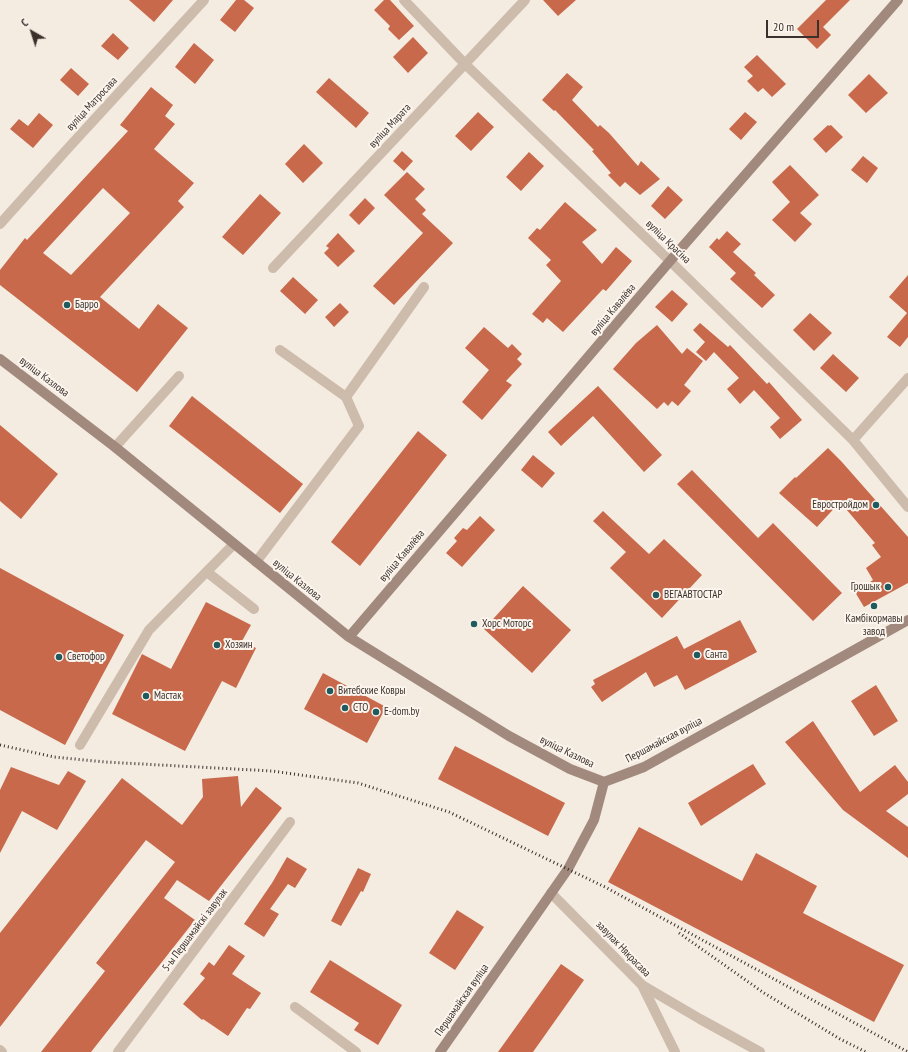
<!DOCTYPE html>
<meta charset="utf-8">
<style>
body{margin:0}
#map{position:relative;width:908px;height:1052px;overflow:hidden;background:#f4ebe1;font-family:"PT Sans Narrow",sans-serif}
canvas{display:block}
.north{position:absolute;left:12px;top:12px;width:40px;height:40px;-webkit-text-stroke:3px #fbf5ee;paint-order:stroke;rotate:321deg;font-size:11px;font-weight:700;line-height:16px;text-align:center;color:#3b302b}
.north::after{content:'';display:block;margin:auto;width:14px;height:18px;background:#3b302b;clip-path:polygon(50% 0,100% 100%,50% 72%,0 100%)}
.scale{position:absolute;left:766px;top:20px;width:53px;height:18px;box-sizing:border-box;border:2px solid #3b302b;border-top:0;padding-left:5px;font-size:12px;line-height:14px;white-space:nowrap;color:#3b302b;-webkit-text-stroke:3px #fbf5ee;paint-order:stroke}
</style>
<div id="map">
<canvas width="908" height="1052"></canvas>
<div class="north">С</div>
<div class="scale">20 m</div>
</div>
<script>
const ctx = document.querySelector('canvas').getContext('2d');
ctx.lineJoin = 'round';
function fillPath(path, color) {
  ctx.fillStyle = color;
  ctx.fill(path, 'evenodd');
}
function stroke(path, color, width, dash) {
  ctx.strokeStyle = color;
  ctx.lineWidth = width;
  ctx.lineCap = dash ? 'butt' : 'round';
  ctx.setLineDash(dash || []);
  ctx.stroke(path);
}
function drawText(font, color, halo, rows, align = 'center') {
  ctx.font = font + ' "PT Sans Narrow",sans-serif';
  ctx.lineWidth = 4;
  ctx.setLineDash([]);
  ctx.textBaseline = 'middle';
  ctx.strokeStyle = halo;
  ctx.fillStyle = color;
  for (const [text, x, y, turn = 0] of rows) {
    ctx.save();
    ctx.translate(x, y);
    ctx.rotate((+turn || 0) * Math.PI / 180);
    ctx.textAlign = isNaN(turn) ? turn : align;
    if (halo) ctx.strokeText(text, 0, 0);
    ctx.fillText(text, 0, 0);
    ctx.restore();
  }
}
fillPath(new Path2D(`
 M129,0H173L154,22Z
 M236,0H244L254,8L235,32L220,20Z
 M384,0H390L414,26L399,40L388,29L390,26L374,10Z
 M543,0H576L558,16Z
 M826,0H850L823,27L831,35L817,49L797,29Z
 M113,33L129,48L118,60L101,46Z
 M413,37L428,53L408,73L393,57Z
 M194,43L214,60L195,84L175,67Z
 M757,55L786,84L772,97L763,88L758,92L747,81L753,76L744,67Z
 M71,68L89,84L78,96L60,80Z
 M567,73L583,87L572,100L598,127L600,125L609,133L638,166L641,161L660,179L640,195L625,182L620,187L608,175L611,173L592,151L594,150L555,110L554,111L542,100Z
 M869,74L888,93L866,113L848,95Z
 M329,78L369,113L356,128L316,92Z
 M151,87L173,105L165,116L175,124L154,149L194,183L178,201L184,207L100,297L139,329L158,304L188,328L137,392L0,285V270L25,238L27,240L128,131L120,125ZM103,188L130,213L71,275L43,253Z
 M478,112L494,127L471,151L455,136Z
 M745,112L757,122L741,140L729,129Z
 M39,113L53,125L33,148L10,129L19,119L28,126Z
 M828,125L829,126L831,125L843,137L826,153L813,139Z
 M304,144L323,163L303,183L285,164Z
 M402,151L413,161L404,171L393,161Z
 M529,152L544,166L521,191L506,177Z
 M863,156L878,168L867,183L851,170Z
 M790,165L819,195L800,213L812,224L795,242L772,220L790,202L772,182Z
 M407,172L425,189L415,199L426,210L422,214L453,243L394,305L373,286L423,233L384,195Z
 M668,186L683,200L665,219L651,206Z
 M260,194L281,213L243,255L222,237Z
 M365,198L375,208L359,225L349,215Z
 M565,202L597,230L582,242L602,264L616,247L632,261L606,291L603,289L563,332L547,318L543,323L532,314L561,281L546,265L551,260L528,238L537,228L540,230Z
 M727,231L741,244L733,252L756,273L754,275L775,295L762,308L730,279L736,273L709,247L717,238L719,240Z
 M338,233L355,251L338,267L324,253L329,248L326,246Z
 M908,275V337L900,347L887,337L907,313L889,297Z
 M293,277L318,300L305,314L280,291Z
 M672,290L688,304L672,322L655,307Z
 M340,303L349,312L334,327L325,317Z
 M810,313L832,333L814,351L793,330Z
 M700,323L728,347L730,345L767,384L769,382L802,420L780,439L770,427L780,418L754,390L740,404L727,389L739,378L714,352L706,361L696,352L705,342L693,330Z
 M657,325L682,354L687,348L703,361L684,385L691,391L678,406L672,401L668,406L664,402L657,409L613,369L636,343Z
 M484,327L508,348L512,344L522,354L517,359L522,364L506,381L512,385L482,420L462,402L489,370L465,348Z
 M833,354L859,378L846,392L820,368Z
 M598,386L662,455L644,472L593,416L561,446L548,432Z
 M192,396L303,484L280,513L169,426Z
 M0,425L58,474L21,519L0,501Z
 M418,431L447,455L360,566L331,542Z
 M828,448L841,461L908,537V583L864,607L855,592L873,580L866,568L881,557L872,545L875,543L840,502L817,527L779,493L795,477L796,478Z
 M533,455L555,473L542,488L521,470Z
 M692,470L758,538L773,523L842,593L813,621L677,484Z
 M603,511L649,554L664,539L702,575L662,618L610,568L626,552L593,521Z
 M480,516L495,530L462,567L446,553L457,541L454,538L463,528L467,530Z
 M0,568L124,635L65,745L0,710Z
 M523,586L571,630L532,673L484,629Z
 M206,602L251,625L242,641L256,648L236,688L222,681L185,751L112,714L142,654L171,669Z
 M740,620L757,652L685,690L677,675L654,687L646,672L602,702L591,687L595,684L593,680L677,636L684,649Z
 M323,673L386,707L367,743L304,709Z
 M876,685L898,721L874,736L851,701Z
 M813,721L860,792L895,765L908,782V794L886,811L908,827V858L843,810L785,742Z
 M455,746L565,803L548,836L438,779Z
 M753,764L766,784L701,826L688,803Z
 M11,767L59,785L68,771L86,781L57,830L22,811L0,853V790Z
 M238,776L241,807L256,787L282,808L209,901L177,880L164,898L195,920L91,1052H41L105,971L96,963L175,862L146,840L0,1027V933L122,778L182,825L203,797L202,779Z
 M639,827L742,881L756,853L817,886L803,913L904,965L874,1022L608,882Z
 M287,857L307,869L295,888L288,884L270,909L279,914L264,937L244,924L272,883Z
 M358,868L371,874L363,892L361,891L341,926L331,921Z
 M457,910L484,927L455,970L429,953Z
 M229,945L245,956L232,974L261,993L250,1009L247,1008L228,1036L203,1019L202,1020L183,1004L205,978L200,974L209,962L214,966Z
 M330,960L402,1005L378,1045L354,1030L359,1023L310,992Z
 M561,964L584,980L533,1052H498Z`), '#c8694b');
stroke(new Path2D(`
 M346,397L424,287
 M115,447L179,376
 M256,562L359,426L346,397L280,350
 M207,572L254,609
 M80,745L149,630L234,544
 M642,985L700,1019L760,1052
 M295,1007L356,1052
 M0,1050L2,1052`), '#cdbbac', 10);
stroke(new Path2D(`
 M404,0L465,64L670,261L853,440L908,507
 M0,224L70,146L204,0
 M273,268L525,0
 M853,440L908,378
 M551,893L642,985L675,1052
 M118,1052L290,822`), '#cdbbac', 10);
stroke(new Path2D(`
 M0,359L115,447L349,637L509,736L570,769L604,782
 M349,637L670,261L898,0
 M604,782L644,767L908,620
 M440,1052L568,869L594,820L604,782`), '#a18a7d', 10);
stroke(new Path2D(`
 M0,745L54,757L105,762L272,771L358,783L449,812L605,887L908,1052
 M679,933L764,993L840,1039L866,1052`), '#3b302b', 3, [1, 3]);
for (const [x, y, r, color] of [
 [67,305,4,"#1f5a5e"],
 [876,505,4,"#1f5a5e"],
 [888,587,4,"#1f5a5e"],
 [656,595,4,"#1f5a5e"],
 [874,606,4,"#1f5a5e"],
 [474,624,4,"#1f5a5e"],
 [217,645,4,"#1f5a5e"],
 [697,655,4,"#1f5a5e"],
 [59,657,4,"#1f5a5e"],
 [330,691,4,"#1f5a5e"],
 [146,696,4,"#1f5a5e"],
 [345,708,4,"#1f5a5e"],
 [376,712,4,"#1f5a5e"]
]) {
  const dot = new Path2D();
  dot.arc(x, y, r, 0, 2 * Math.PI);
  ctx.fillStyle = color;
  ctx.fill(dot);
  stroke(dot, '#fbf5ee', 1.5);
}
drawText('11px', '#3b302b', '#fbf5ee', [
 ["вуліца Матросава",92,104,-47],
 ["вуліца Марата",390,126,-47],
 ["вуліца Красіна",668,242,44],
 ["вуліца Кавалёва",613,310,-50],
 ["вуліца Казлова",44,377,37],
 ["вуліца Кавалёва",402,556,-50],
 ["вуліца Казлова",297,580,39],
 ["Першамайская вуліца",664,740,-28],
 ["вуліца Казлова",567,752,26],
 ["5-ы Першамайскі завулак",195,930,-53],
 ["завулак Някрасава",623,949,46],
 ["Першамайская вуліца",462,1000,-55]
]);
drawText('11px', '#3b302b', '#fbf5ee', [
 ["Барро",75,305],
 ["Евростройдом",868,505,"right"],
 ["Грошык",880,587,"right"],
 ["ВЕГААВТОСТАР",664,595],
 ["Камбікормавы",874,619,"center"],
 ["завод",874,632,"center"],
 ["Хорс Моторс",482,624],
 ["Хозяин",225,645],
 ["Санта",705,655],
 ["Светофор",67,657],
 ["Витебские Ковры",338,691],
 ["Мастак",154,696],
 ["СТО",353,708],
 ["E-dom.by",384,712]
], 'left');
</script>
